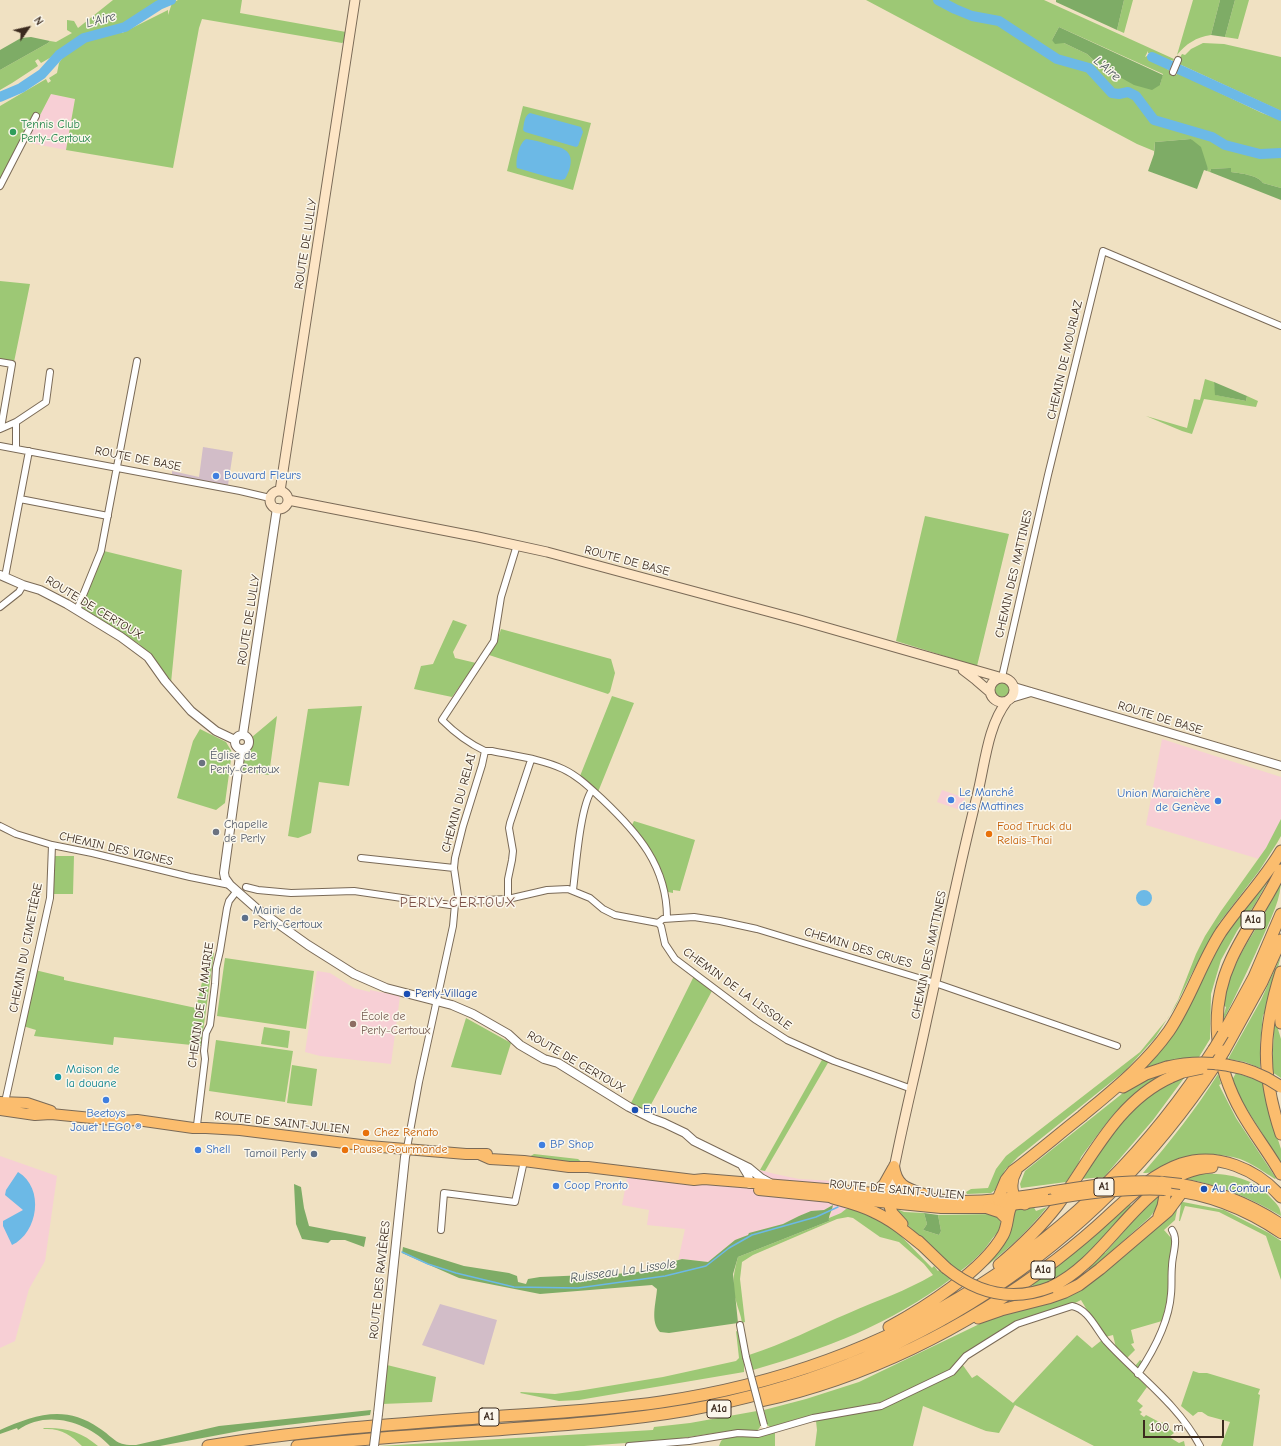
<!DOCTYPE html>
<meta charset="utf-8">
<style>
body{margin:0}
#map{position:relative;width:1281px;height:1446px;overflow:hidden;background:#f0e1c2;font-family:"Comic Neue",sans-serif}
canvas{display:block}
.north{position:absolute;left:8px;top:8px;width:40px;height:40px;-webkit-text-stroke:3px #fbf7ec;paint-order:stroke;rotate:56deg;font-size:11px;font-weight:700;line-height:16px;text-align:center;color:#3b2a1e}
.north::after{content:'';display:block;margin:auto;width:14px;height:18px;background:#3b2a1e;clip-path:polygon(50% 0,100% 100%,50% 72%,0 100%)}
.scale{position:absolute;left:1143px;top:1420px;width:81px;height:18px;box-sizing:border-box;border:2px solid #3b2a1e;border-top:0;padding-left:5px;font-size:12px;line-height:14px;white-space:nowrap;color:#3b2a1e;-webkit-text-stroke:3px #fbf7ec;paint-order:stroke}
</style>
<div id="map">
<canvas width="1281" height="1446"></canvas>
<div class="north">N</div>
<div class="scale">100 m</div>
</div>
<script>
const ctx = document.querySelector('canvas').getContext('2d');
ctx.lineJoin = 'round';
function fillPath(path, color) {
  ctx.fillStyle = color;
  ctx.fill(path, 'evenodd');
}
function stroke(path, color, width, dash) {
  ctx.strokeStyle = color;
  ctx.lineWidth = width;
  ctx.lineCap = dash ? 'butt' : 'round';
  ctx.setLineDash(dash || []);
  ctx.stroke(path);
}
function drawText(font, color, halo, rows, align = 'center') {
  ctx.font = font + ' "Comic Neue",sans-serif';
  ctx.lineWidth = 3;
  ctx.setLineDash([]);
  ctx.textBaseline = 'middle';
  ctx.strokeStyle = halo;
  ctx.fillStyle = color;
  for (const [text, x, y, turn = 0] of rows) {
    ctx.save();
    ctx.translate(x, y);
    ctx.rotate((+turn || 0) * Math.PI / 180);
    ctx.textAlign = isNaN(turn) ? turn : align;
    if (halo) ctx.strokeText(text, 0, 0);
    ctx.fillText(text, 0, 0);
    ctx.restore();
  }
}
fillPath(new Path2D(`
 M51,94L75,99L66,150L30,143L28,138Z
 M1162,739L1281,777V819L1273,837L1259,859L1146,825Z
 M942,790L965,798L963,803L966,805L963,811L937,802Z
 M317,971L330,973L354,988L370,992V990L400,996L391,1064L320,1056L305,1052Z
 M0,1156L57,1176L45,1261L29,1289L15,1341L0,1348Z
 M760,1170L775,1174L799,1179L835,1181L846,1209L841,1213L829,1218L832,1212V1205L824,1210L811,1211L799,1216L783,1224L749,1233V1235L735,1240L708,1262L682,1259L678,1261L685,1229L647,1225L649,1210L622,1205L628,1174L755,1187Z`), '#f7cfd5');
fillPath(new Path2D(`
 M203,447L233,452L228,485L172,476V471L199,477Z
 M440,1304L497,1320L484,1365L422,1345Z`), '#d2bdc8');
fillPath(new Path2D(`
 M113,0H163L157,2L124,26L92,32L78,38L55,55L41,63L38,59L35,61L38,66L12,83L0,90V70L48,43L50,41L56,42L72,33L67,30V20L74,21L78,28Z
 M178,0H242L240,13L346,32L345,41L342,43L202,19L199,28L173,168L66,150L75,99L51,94L38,119L34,117L0,180V106L46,79L48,83L51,81L49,78L57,73L59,63L63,57L86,40L110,33H122L168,10V15L172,3Z
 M866,0H1044L1174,59L1173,61L1171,60L1170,62L1152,53H1148V51L1145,57L1147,56L1150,59L1167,67V69L1169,70V71L1176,75L1178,73L1262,113L1281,120V188L1263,183C1258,175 1239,173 1231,172V168L1211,169L1210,172L1207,171L1208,169L1191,139L1155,142L1154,151L1137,144ZM1059,27L1163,74L1160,85L1100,66L1087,54L1064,43L1052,40Z
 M1124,0H1133L1124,33L1117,30Z
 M1193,0H1220L1211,35C1196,37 1186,44 1177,55Z
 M1235,0H1249L1238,39L1225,37Z
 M1203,43L1224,44L1281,57V111L1177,63L1182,54L1185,55L1191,49Z
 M523,106L591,123L573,190L507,171Z
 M0,281L30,284L14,362L0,361Z
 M1205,379L1214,382L1216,395L1246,401L1247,396L1258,401L1256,407L1204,399L1192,434L1182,431L1146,416L1187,428L1194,399L1200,400Z
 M925,516L1009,534L977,666L896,641Z
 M104,551L182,570L171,683L147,652L139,644L81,607Z
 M453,620L467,625L453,652L455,658L476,663L452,697L414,689L421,666L433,664Z
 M501,629L611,659L615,673L610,692L608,694L489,655L497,642Z
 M993 689a9 9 0 1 1 18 0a9 9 0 1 1-18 0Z
 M612,696L634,703L598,792L580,776Z
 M362,706L349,786L319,782L311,833L298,838L288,836L308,709Z
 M277,716L269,775L242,771L245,756L253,744L252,737Z
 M200,729L226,742L232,752L225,803L216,810L177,798L193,741Z
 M1281,819V836L1277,843L1259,871L1219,923L1192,973L1176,1005L1155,1038L1126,1070L1018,1157L1005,1170L995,1190L991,1193L967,1194L966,1192L971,1189L988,1188L996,1169L1006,1156L1140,1052L1168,1018L1178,1000L1196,954L1205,936L1221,911L1266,848Z
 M634,821L695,840L680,891L673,890V893L668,892C661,866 649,845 632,825Z
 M53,856H74L73,894H52Z
 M1269,879L1255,904L1237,931L1221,960L1211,994L1210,1039L1199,1057L1159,1063L1146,1069L1145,1066L1231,924Z
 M1281,880C1281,898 1272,916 1265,932C1252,962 1238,990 1224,1019L1223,1018L1226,1007L1223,1005C1228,971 1247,943 1265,914L1266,908Z
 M209,952L214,953L201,1046L114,1037L113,1045L34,1036L36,1030L23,1026L35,970L64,977V980L196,1008Z
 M1281,956L1266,1011L1263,1015L1260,1045V1068L1245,1062L1228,1059L1261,1000Z
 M225,958L314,971L306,1029L217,1016Z
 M694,976L713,989L647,1112L631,1103Z
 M466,1018L511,1043L501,1075L451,1067Z
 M1274,1026H1277L1281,1039V1078L1272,1072Z
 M264,1027L290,1031L288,1048L261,1044Z
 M216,1040L293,1051L285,1102L209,1091Z
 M823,1058L829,1061L765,1171L760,1170Z
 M292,1065L317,1069L312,1106L287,1103Z
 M1236,1073L1263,1082L1269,1112L1281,1149V1163L1241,1100L1232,1080Z
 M1159,1074L1160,1076C1125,1095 1104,1126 1081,1157L1078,1164L1066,1182L1021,1188L1020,1184L1025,1171L1123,1093L1152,1076Z
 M1187,1074L1153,1120L1104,1177L1081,1179L1105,1143L1126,1116L1151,1093Z
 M1218,1074L1221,1084L1219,1085L1236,1118L1276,1178L1275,1179C1264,1172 1253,1164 1240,1159C1219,1152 1191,1153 1170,1162C1160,1167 1154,1174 1143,1173C1170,1142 1196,1109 1218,1074Z
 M534,1154L578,1159L583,1163H569L529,1157Z
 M1200,1174C1227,1173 1252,1177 1271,1198C1277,1204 1281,1208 1281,1216C1251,1198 1220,1185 1186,1179Z
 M1159,1195L1160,1198L1158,1206L1150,1217L1088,1272L1089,1268L1103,1253H1105L1140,1213Z
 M1183,1202L1224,1210L1269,1233L1281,1241V1280L1266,1236L1219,1212L1185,1206L1180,1221H1179L1181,1203Z
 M1130,1203L1131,1207C1101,1240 1077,1272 1034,1288L1032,1285L1090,1240Z
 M1033,1206L1036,1211L1047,1207C1025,1235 1000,1256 972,1277L1015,1209Z
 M895,1208L904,1212L924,1213L927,1224L923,1230L939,1235L941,1231L938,1215L994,1214C1002,1220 1002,1223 999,1231C993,1236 987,1247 981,1253C974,1260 966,1267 958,1273L898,1216Z
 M846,1209H861L896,1231L932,1268L934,1266L938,1271L941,1268L952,1278C891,1324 825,1349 753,1370L749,1355C784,1344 816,1327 849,1313C878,1300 906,1291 933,1275L924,1264L899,1242L880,1237L853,1218L848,1217L837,1219L753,1255L742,1262L740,1279L745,1322L742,1323C741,1315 738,1309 736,1301C731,1286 734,1271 738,1257L829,1221V1218L841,1213Z
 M1175,1209L1177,1210L1175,1220L1164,1230L1172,1239V1252L1170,1256L1168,1296L1162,1321L1131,1330L1134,1343L1131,1344L1135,1350L1127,1358L1135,1366L1140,1360L1143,1362L1138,1368L1133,1366L1116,1348L1113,1335L1105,1337L1099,1330L1081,1300L1067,1307L1022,1319L966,1352L953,1368L943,1374L886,1401L800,1418L774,1426L770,1427L767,1425L764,1410L806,1399L859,1382L994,1317L1040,1306L1066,1297L1086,1286L1127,1254Z
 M736,1331L740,1333L744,1360V1372L579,1400L559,1401L520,1393L521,1392L555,1394L584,1390L663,1377L736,1361L739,1358Z
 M1077,1335L1092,1348L1102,1340L1147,1387L1137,1401L1143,1406L1139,1410L1142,1412L1140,1414L1144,1417L1146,1415L1161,1423L1162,1422L1174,1433L1169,1437L1179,1443L1184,1441L1185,1446H1094L1015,1405L999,1433L986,1431L923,1406L913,1446H815L817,1430L816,1421L883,1408L890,1405L950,1375L962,1364L972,1378L977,1375L1013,1403Z
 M387,1365L436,1377L432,1402L382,1404Z
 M1193,1371L1199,1373H1207L1260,1389L1258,1394L1260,1395L1253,1446H1221L1230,1422L1208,1416L1202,1412H1198L1193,1416L1181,1406Z
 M757,1411C759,1418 764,1427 756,1431L736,1430L668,1440L584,1446H379L653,1430L654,1427L690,1423Z
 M43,1428C65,1427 82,1432 98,1446H82C71,1435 61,1428 44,1429Z
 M775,1432V1446H719L721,1441L724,1438L743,1435L757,1437Z`), '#9dc875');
fillPath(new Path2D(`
 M1056,0H1124L1117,30L1056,2Z
 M1220,0H1235L1225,37L1211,35Z
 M1059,27L1163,75L1160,85L1152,90L1134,85L1100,66L1087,54L1064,43L1055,44L1052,40Z
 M31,37L50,41L48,43L0,70V50L21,38Z
 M1191,139L1201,147L1208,169L1207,171L1204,170L1197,189L1148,171L1154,154L1155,142Z
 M1229,168H1231V172C1239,173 1258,175 1263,183L1281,188V200L1210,172L1211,169Z
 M1214,382L1247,396L1246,401L1215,395Z
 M294,1184L301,1187L304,1208L309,1226L366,1237L364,1247L345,1240H331L328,1243L302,1239L296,1224Z
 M833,1205C832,1211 828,1216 829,1221L738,1257L733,1274L738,1323L669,1333L660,1332C650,1322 656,1303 657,1289L652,1285L540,1294L459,1278L402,1253L403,1247L464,1266L509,1273L517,1276L518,1282L526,1284L528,1279L540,1277L634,1273L682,1259L708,1262L735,1240L748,1235L749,1233L783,1224L799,1216L811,1211L824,1210Z
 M924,1213L938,1215L941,1231L939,1235L923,1230L927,1224Z
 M371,1410L370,1415L245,1430L160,1446H110C88,1422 47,1409 18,1430L17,1428L0,1434V1430C34,1415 65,1404 99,1428C115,1438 115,1446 136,1445L219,1426Z`), '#7eac66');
fillPath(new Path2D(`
 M530,113L581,127L583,132L578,146L576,147L525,132L523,130C524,124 524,116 530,113Z
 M526,139C534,140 542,142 550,145C555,146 561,147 565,150C575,156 570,171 565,179L561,180L555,179L517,168C515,161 519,143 526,139Z
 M1136 898a8 8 0 1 1 16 0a8 8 0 1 1-16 0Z
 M18,1172C45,1188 38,1233 12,1245L3,1226V1221L23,1210L5,1195L6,1190Z`), '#6cb9e6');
stroke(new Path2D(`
 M402,1252L428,1264L456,1273L514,1287L578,1288L665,1276L706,1266L729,1248L752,1235L816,1217L838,1207`), '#6cb9e6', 1.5);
stroke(new Path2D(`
 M938,0L955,9L972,16L999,21L1057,59L1089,68L1112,93L1119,94L1128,92L1136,96L1154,120L1212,137L1225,145L1260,154L1281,153
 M1152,57L1281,116
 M0,97L21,88L42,74L59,55L84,38L125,27L159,5L171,0`), '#6cb9e6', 10);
const minor = new Path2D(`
 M1173,72L1178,60
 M0,186L36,116
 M0,362L12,364L1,428
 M0,429L16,422L46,402L50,372
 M0,446L240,491L270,498
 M16,449V422
 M20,499L108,516
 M5,577L29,451
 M0,607L19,592L23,585
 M77,610L101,551L137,361
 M1002,677L1048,475L1103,251L1281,326
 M485,751H492C516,756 542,759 563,769C578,776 590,788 602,799C638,833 667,866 667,918
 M0,826L16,834L52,845L92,853L190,877L230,885
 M361,858L454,868
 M246,887L258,890L291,893L354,891L450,905L462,901L508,899L547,890L568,889L590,898L603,909L615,915L658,923
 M573,890C576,867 580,807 592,790
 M508,899V879L512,860L513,851L509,828L510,823L531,760
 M459,902L454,868L455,858L463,826L482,765L485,751C468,743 455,733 442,720L494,641L501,597L517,545
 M658,923L663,919L694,917L720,921L757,929L935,983L1117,1046
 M658,923L661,926L665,944L675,959L756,1020L787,1040L834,1061L912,1089
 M5,1102L50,898L52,845
 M197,1125L205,1059L204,1051L206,1033L210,1025L215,984L216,968L220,951L227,908L229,901L236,892
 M407,1148L419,1082L453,926L455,904
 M441,1230L444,1193L515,1202L524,1161
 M740,1325L746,1357
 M1138,1374C1154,1350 1169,1322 1171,1294C1172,1285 1171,1275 1172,1266C1172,1255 1179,1240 1172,1230
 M629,1446L689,1441L738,1433L758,1434L813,1418L881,1406L952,1372L966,1356L1017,1324L1072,1306C1088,1309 1096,1329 1106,1341C1137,1375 1178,1404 1200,1446`);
const tertiary = new Path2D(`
 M0,575L23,585L40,590L67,604L121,637L148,657L165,681L191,711L216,731L235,740
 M1014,687L1281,766
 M1011,698L1031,692
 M243,734L277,508
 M235 742a7 7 0 1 1 14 0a7 7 0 1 1-14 0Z
 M241,749L224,873L225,878L230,885L256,908L308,945L354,974L386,988L452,1005L473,1014L508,1034L520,1045L544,1059L558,1063L629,1107L653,1119L664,1123L685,1133L694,1141L749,1168L761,1178L770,1183
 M742,1165L748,1175L750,1184
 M378,1414L405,1157L407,1148`);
const secondary = new Path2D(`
 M280,491L355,0
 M270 500a9 9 0 1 1 18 0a9 9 0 1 1-18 0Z
 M288,500L478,537L547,552L800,620L999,677
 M963,670L976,680L990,692
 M990 690a12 12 0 1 1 24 0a12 12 0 1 1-24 0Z
 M889,1195C899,1137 914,1080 926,1023C943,947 958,871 977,796C985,765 987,727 1007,701`);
const primary = new Path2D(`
 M0,1102L27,1103L51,1111
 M0,1110L35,1115L51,1114L122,1121L137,1120L193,1128H206L240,1130L369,1146L466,1154H487
 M481,1155L490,1159L524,1161L569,1167H588L694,1180L704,1179L875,1193L955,1201C989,1202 1022,1197 1055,1191
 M894,1166C897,1186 906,1188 924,1194
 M1181,1184C1217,1190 1250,1204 1281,1224
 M759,1190L941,1208H988L1049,1200
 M1166,1190C1208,1194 1247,1210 1281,1233
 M875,1193L884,1184L893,1168`);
const motorway = new Path2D(`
 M1281,870C1267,901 1245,929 1231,960C1208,1010 1215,1066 1242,1113C1254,1134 1269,1153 1281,1174
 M1281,972C1262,1032 1261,1074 1281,1134
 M1281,990L1280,1011L1281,1023
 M1223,1034L1254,977L1281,914
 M1224,1051L1262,982L1281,940
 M1123,1087L1146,1074L1167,1067
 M1016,1171C1010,1181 1009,1201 1025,1204
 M897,1195L891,1199L889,1203L892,1213L902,1224
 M833,1198C847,1202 861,1205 874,1212C892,1220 907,1233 922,1245
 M998,1199L1006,1180L1013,1171C1037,1153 1059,1134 1082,1116C1113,1090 1145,1065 1169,1031C1190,1000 1201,963 1221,932C1240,904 1264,880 1281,851
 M988,1208L1000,1212L1007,1219
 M1159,1216L1163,1206L1166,1190
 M918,1241L946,1268
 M999,1265C1020,1247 1040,1228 1057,1206C1091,1160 1116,1102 1171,1077
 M1051,1287C1112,1259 1141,1171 1212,1167
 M978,1318L1001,1310L1048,1298L1065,1292L1079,1285L1100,1269L1168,1211L1182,1192
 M889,1327C924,1308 983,1271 1003,1235C1007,1228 1007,1220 1009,1212C1010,1207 1013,1202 1015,1198
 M761,1401C869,1377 969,1326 1056,1260C1074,1246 1091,1232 1107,1217C1129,1197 1152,1174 1181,1164C1217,1152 1257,1169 1281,1197
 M208,1446C302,1430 397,1424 491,1417C548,1413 605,1410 661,1402C892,1368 1088,1247 1214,1049
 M297,1446C363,1439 429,1434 495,1430C560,1425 624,1421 688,1410C908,1370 1092,1251 1216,1064`);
stroke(minor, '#7a6a57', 8);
stroke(tertiary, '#7a6a57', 10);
stroke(secondary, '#7a6a57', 11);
stroke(primary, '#7a6a57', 12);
stroke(motorway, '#7a6a57', 13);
stroke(minor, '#fff', 6);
stroke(tertiary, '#fff', 8);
stroke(secondary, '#fde5c5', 9);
stroke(primary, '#fbbd6e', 10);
stroke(motorway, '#fbbd6e', 11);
const minorBridge = new Path2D(`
 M746,1357L764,1425`);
const tertiaryBridge = new Path2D(`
 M374,1446L378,1414`);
const primaryBridge = new Path2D(`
 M1055,1191C1097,1184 1138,1177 1181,1184
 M1049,1200C1088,1193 1126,1188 1166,1190`);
const motorwayBridge = new Path2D(`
 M1214,1049L1223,1034
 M1216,1064L1224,1051
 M1167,1067C1205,1058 1249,1064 1281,1087
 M1171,1077L1183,1072L1202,1068
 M1162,1182L1166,1190
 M946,1268C978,1294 1013,1302 1051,1287`);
stroke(minorBridge, '#7a6a57', 8, []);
stroke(tertiaryBridge, '#7a6a57', 10, []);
stroke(primaryBridge, '#7a6a57', 12, []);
stroke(motorwayBridge, '#7a6a57', 13, []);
stroke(minorBridge, '#fff', 6);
stroke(tertiaryBridge, '#fff', 8);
stroke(primaryBridge, '#fbbd6e', 10);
stroke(motorwayBridge, '#fbbd6e', 11);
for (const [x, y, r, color] of [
 [13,132,4,"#2e9e5b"],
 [216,476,4,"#3f7fe0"],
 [202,763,4,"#6b7280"],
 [951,800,4,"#3f7fe0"],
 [1218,801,4,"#3f7fe0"],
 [216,832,4,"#6b7280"],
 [989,834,4,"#e8710a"],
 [245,918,4,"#5c6f8a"],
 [407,994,4,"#1a4fb4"],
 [353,1024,4,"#8d6e63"],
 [58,1077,4,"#0f9aa8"],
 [106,1100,4,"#3f7fe0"],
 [635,1110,4,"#1a4fb4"],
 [366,1133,4,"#e8710a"],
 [542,1145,4,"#3f7fe0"],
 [198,1150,4,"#3f7fe0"],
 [345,1150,4,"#e8710a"],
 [314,1154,4,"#5c6f8a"],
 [556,1186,4,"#3f7fe0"],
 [1204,1189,4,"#1a4fb4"]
]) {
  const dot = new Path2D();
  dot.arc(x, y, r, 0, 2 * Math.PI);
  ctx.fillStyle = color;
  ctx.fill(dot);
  stroke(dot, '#fbf7ec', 1.5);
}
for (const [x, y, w] of [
 [1253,920,24],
 [1104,1187,20],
 [1043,1270,24],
 [719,1409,24],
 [489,1417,20]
]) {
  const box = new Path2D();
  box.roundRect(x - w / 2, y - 9, w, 18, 3);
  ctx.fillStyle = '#fbf7ec';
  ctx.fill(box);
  stroke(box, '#3b2a1e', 1);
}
drawText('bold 11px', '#3b2a1e', null, [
 ["A1a",1253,920],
 ["A1",1104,1187],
 ["A1a",1043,1270],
 ["A1a",719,1409],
 ["A1",489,1417]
]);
drawText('12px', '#27864d', '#fbf7ec', [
 ["Tennis Club",21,125],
 ["Perly-Certoux",21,139]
], 'left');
drawText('12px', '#3b2a1e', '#fbf7ec', [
 ["ROUTE DE LULLY",306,244,-81],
 ["CHEMIN DE MOURLAZ",1065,360,-77],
 ["ROUTE DE BASE",138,459,11],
 ["ROUTE DE BASE",627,561,15],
 ["CHEMIN DES MATTINES",1014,574,-77],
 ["ROUTE DE CERTOUX",94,608,31],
 ["ROUTE DE LULLY",249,620,-81],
 ["ROUTE DE BASE",1160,718,17],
 ["CHEMIN DU RELAI",459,803,-75],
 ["CHEMIN DES VIGNES",116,849,13],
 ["CHEMIN DU CIMETIÈRE",26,948,-79],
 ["CHEMIN DES CRUES",858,948,17],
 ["CHEMIN DES MATTINES",929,955,-78],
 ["CHEMIN DE LA LISSOLE",737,989,36],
 ["CHEMIN DE LA MAIRIE",201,1005,-82],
 ["ROUTE DE CERTOUX",576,1062,30],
 ["ROUTE DE SAINT-JULIEN",282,1123,6],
 ["ROUTE DE SAINT-JULIEN",897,1190,5],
 ["ROUTE DES RAVIÈRES",380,1280,-84]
]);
drawText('12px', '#366cbe', '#fbf7ec', [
 ["Bouvard Fleurs",224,476],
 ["Le Marché",959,793],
 ["des Mattines",959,807],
 ["Union Maraichère",1210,794,"right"],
 ["de Genève",1210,808,"right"],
 ["Beetoys",106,1114,"center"],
 ["Jouet LEGO ®",106,1128,"center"],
 ["BP Shop",550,1145],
 ["Shell",206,1150],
 ["Coop Pronto",564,1186]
], 'left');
drawText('12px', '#5b616d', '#fbf7ec', [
 ["Église de",210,756],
 ["Perly-Certoux",210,770],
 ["Chapelle",224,825],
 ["de Perly",224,839]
], 'left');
drawText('12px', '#c56008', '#fbf7ec', [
 ["Food Truck du",997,827],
 ["Relais-Thai",997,841],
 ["Chez Renato",374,1133],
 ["Pause Gourmande",353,1150]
], 'left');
drawText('12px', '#4e5e75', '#fbf7ec', [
 ["Mairie de",253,911],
 ["Perly-Certoux",253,925],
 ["Tamoil Perly",306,1154,"right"]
], 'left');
drawText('12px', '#164399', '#fbf7ec', [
 ["Perly-Village",415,994],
 ["En Louche",643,1110],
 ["Au Contour",1212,1189]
], 'left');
drawText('12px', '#785e54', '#fbf7ec', [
 ["École de",361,1017],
 ["Perly-Certoux",361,1031]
], 'left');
drawText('12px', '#0d838f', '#fbf7ec', [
 ["Maison de",66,1070],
 ["la douane",66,1084]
], 'left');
drawText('italic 13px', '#4a555a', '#fbf7ec', [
 ["L'Aire",101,20,-15],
 ["L'Aire",1107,69,40],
 ["Ruisseau La Lissole",623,1271,-8]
]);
ctx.letterSpacing = '1px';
drawText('14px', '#7c5249', '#fbf7ec', [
 ["PERLY-CERTOUX",458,903]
]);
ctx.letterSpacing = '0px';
</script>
